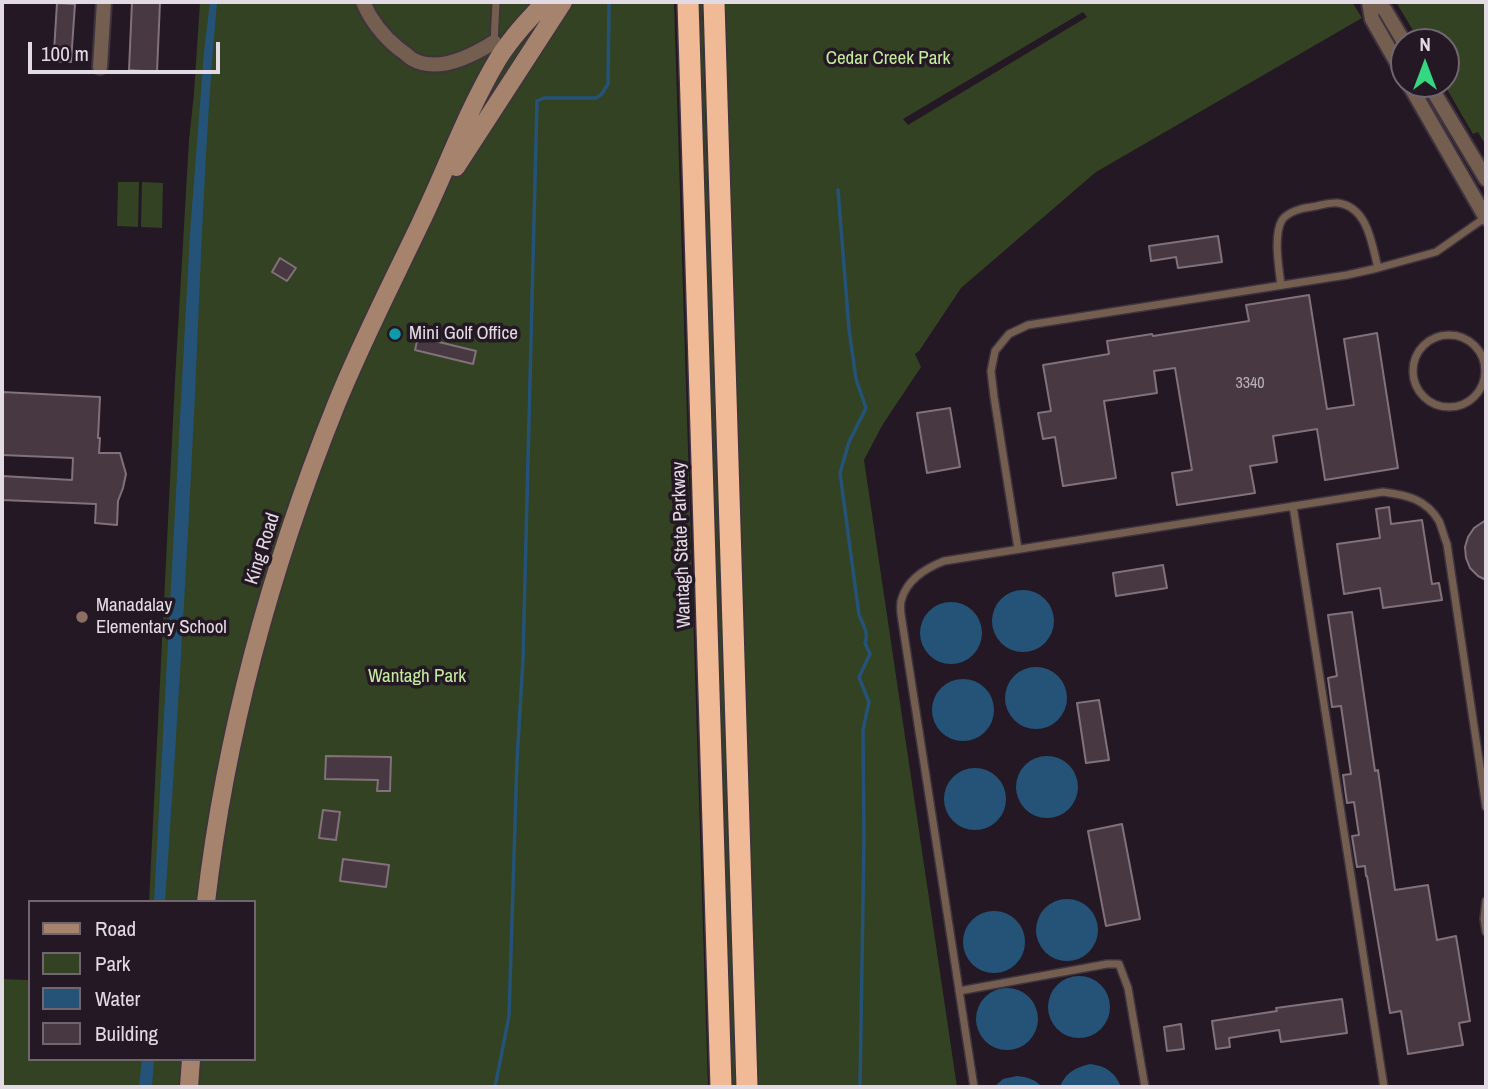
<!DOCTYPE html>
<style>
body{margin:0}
#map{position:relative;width:1488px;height:1089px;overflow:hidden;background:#231823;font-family:"Archivo Narrow",sans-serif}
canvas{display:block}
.frame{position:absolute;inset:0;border:4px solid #e3dbe3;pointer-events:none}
.legend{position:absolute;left:28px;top:900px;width:228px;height:161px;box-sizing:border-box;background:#231823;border:2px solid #706670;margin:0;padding:9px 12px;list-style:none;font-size:21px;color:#e3dbe3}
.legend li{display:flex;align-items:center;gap:14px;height:35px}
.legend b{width:35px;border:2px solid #706670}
.north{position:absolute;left:1390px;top:28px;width:70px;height:70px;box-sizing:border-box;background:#231823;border:2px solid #706670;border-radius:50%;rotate:0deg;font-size:19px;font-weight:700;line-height:28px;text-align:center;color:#e3dbe3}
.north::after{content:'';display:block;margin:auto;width:24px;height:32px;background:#34d881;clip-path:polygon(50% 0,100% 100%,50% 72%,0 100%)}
.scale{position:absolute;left:28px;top:42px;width:192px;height:32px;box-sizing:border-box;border:4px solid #e3dbe3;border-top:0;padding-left:9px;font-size:21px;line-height:24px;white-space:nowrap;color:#e3dbe3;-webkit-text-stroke:5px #231823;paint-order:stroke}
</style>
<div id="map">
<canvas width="1488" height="1089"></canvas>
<div class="frame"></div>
<ul class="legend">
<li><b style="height:9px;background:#a6836d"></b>Road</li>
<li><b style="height:19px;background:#324222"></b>Park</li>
<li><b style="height:19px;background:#255378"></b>Water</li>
<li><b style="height:19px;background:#473841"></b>Building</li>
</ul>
<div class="north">N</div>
<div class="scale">100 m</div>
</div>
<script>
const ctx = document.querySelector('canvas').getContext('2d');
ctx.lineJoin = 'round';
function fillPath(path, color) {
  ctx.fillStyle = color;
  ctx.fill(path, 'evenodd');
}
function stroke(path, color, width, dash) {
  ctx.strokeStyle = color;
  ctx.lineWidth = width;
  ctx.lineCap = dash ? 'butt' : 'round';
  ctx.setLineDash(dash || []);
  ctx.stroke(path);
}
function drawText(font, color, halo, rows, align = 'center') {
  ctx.font = font + ' "Archivo Narrow",sans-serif';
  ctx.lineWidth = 7;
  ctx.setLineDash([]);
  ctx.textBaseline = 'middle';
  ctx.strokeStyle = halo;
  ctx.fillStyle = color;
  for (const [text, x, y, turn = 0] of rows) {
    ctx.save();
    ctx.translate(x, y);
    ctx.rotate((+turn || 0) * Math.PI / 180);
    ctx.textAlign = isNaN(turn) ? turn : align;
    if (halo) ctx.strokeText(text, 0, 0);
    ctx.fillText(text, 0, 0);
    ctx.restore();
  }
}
fillPath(new Path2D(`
 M200,2H674L708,1087H2V979L30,980V1059H254V902H149L175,380L189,140L194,93Z
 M696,2H702L736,1087H729Z
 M724,2H1352L1362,18L1096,172L961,288L919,351L915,354L921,367L883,424L864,460L957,1087H757L733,268ZM1083,12L1087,17L908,125L903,119Z
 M1396,2H1486V146L1478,132L1473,134L1444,84H1446V42H1420Z
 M118,182H139L138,227L117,226Z
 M142,182L163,183L162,228L141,227Z`), '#324222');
fillPath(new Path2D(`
 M210,2H217C205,132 201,263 195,394C187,563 177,732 165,902H154L190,233L204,52Z
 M992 621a31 31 0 1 1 62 0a31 31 0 1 1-62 0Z
 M920 633a31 31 0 1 1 62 0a31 31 0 1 1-62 0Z
 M1005 698a31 31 0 1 1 62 0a31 31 0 1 1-62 0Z
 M932 710a31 31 0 1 1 62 0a31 31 0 1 1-62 0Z
 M1016 787a31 31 0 1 1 62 0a31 31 0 1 1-62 0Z
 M944 799a31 31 0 1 1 62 0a31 31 0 1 1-62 0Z
 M1036 930a31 31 0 1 1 62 0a31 31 0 1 1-62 0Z
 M963 942a31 31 0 1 1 62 0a31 31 0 1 1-62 0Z
 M1048 1007a31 31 0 1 1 62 0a31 31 0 1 1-62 0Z
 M976 1019a31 31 0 1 1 62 0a31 31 0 1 1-62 0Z
 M142,1059H154L152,1087H139Z
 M1090,1064C1106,1066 1115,1072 1121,1087H1060C1066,1072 1075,1068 1090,1064Z
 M1017,1076C1027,1077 1035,1079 1042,1087H994L1003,1079Z`), '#255378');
stroke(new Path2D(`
 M838,190L849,329L856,379L866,408L849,442L840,473L859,615C863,624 869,634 865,643L870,654L859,677L869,702L863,730L864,839L860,1087
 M495,1087L509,1016L517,760L523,659L537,101L544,98H596L601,95L608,84L609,2`), '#255378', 3.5);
const building = new Path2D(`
 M132,2H160L157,72L129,70Z
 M57,3L75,4L71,62L47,61L48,50L54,51Z
 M1218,236L1222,262L1178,268L1176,257L1151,261L1149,246Z
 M280,258L296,268L287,281L272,272Z
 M1309,295L1327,409L1354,405L1344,339L1377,333L1398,468L1325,480L1317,429L1273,436L1277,462L1250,466L1255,493L1177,505L1172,473L1192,470L1175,368L1154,371L1157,393L1104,401L1116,478L1063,486L1055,437L1043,439L1038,413L1051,411L1043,365L1109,354L1107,341L1152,334L1153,336L1249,321L1246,305Z
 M418,337L476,351L473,364L415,350Z
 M2,392L100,397L98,438H100L99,453H120L126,474L123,488L118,501L117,525L95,523L96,504L2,500V476L72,480L73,458L2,455Z
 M950,408L960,467L927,473L917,413Z
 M1389,507L1391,524L1422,520L1432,584L1439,583L1442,600L1383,608L1380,588L1344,594L1337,544L1380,538L1376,509Z
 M1486,520V580L1478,576L1470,568L1466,558L1465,547L1468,537L1474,528Z
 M1163,565L1167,588L1116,596L1113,573Z
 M1352,612L1375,771L1378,770L1395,890L1428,885L1437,940L1456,936L1470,1021L1459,1023L1463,1045L1408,1054L1401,1011L1390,1013L1367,876H1366L1365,866L1357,867L1352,836L1359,835L1354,802L1347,803L1343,775L1351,774L1341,706L1332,707L1328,678L1337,676L1328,615Z
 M1099,700L1109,760L1086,763L1077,703Z
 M326,756L391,757L390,791H377L378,780L325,779Z
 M323,810L340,812L336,840L319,838Z
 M1122,824L1140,919L1106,926L1088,831Z
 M343,859L389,865L386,887L340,881Z
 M1342,999L1347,1033L1281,1042L1279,1030L1229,1038L1230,1047L1216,1049L1212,1021L1277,1011L1276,1008Z
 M1181,1024L1184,1049L1167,1051L1164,1027Z`);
fillPath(building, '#473841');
stroke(building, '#82717b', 2);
const lane = new Path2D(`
 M494,44L496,2
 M1281,285C1279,269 1273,235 1282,220C1288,212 1301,208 1311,207C1319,206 1330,202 1338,203C1368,207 1372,245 1378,268
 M1413 371a36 36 0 1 1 72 0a36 36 0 1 1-72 0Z
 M1293,506L1384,1087
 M1018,549L994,397L991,371L995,351L1009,334L1028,325L1347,275L1378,268L1436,252L1486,217
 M1486,901L1484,919L1486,932
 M959,991L1107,964H1119L1128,988L1145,1087
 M974,1087L902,621C901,615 899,605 902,598C908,579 926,568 944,561L1383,492C1407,495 1426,499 1439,521C1442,528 1444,537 1447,544L1486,807`);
const street = new Path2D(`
 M363,2C371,21 383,36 399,49C404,52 408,56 412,59C438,74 472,56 494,42
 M1369,2L1372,19L1404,75
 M1375,2L1385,10L1404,42
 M100,67L104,2
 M1409,84L1486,218
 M1429,84L1486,179`);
const secondary = new Path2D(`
 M456,167L563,2
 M206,902C226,731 272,564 336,405C361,343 392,283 421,222C447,168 467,111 498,59C511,38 528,20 545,2
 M189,1087L191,1059`);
const highway = new Path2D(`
 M688,2L721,1087
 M714,2L747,1087`);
stroke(lane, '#3e333e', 10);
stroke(street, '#3e333e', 18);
stroke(secondary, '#3e333e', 21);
stroke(highway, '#3e333e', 24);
stroke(lane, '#745e50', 7);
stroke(street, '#745e50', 14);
stroke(secondary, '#a6836d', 18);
stroke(highway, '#f0ba97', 21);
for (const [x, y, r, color] of [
 [395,334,7,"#0f9aa8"],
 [82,617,7,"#8d6e63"]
]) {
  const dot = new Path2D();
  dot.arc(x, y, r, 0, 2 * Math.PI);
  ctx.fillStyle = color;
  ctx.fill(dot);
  stroke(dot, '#231823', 2.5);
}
drawText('16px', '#bcb2ba', null, [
 ["3340",1250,384]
]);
drawText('19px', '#c4eb9e', '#231823', [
 ["Cedar Creek Park",888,59],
 ["Wantagh Park",417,677]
]);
drawText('19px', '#e3dbe3', '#231823', [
 ["Mini Golf Office",409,334],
 ["Manadalay",96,606],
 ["Elementary School",96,628]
], 'left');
drawText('19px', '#e3dbe3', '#231823', [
 ["Wantagh State Parkway",682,545,-92],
 ["King Road",263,549,-72]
]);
</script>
